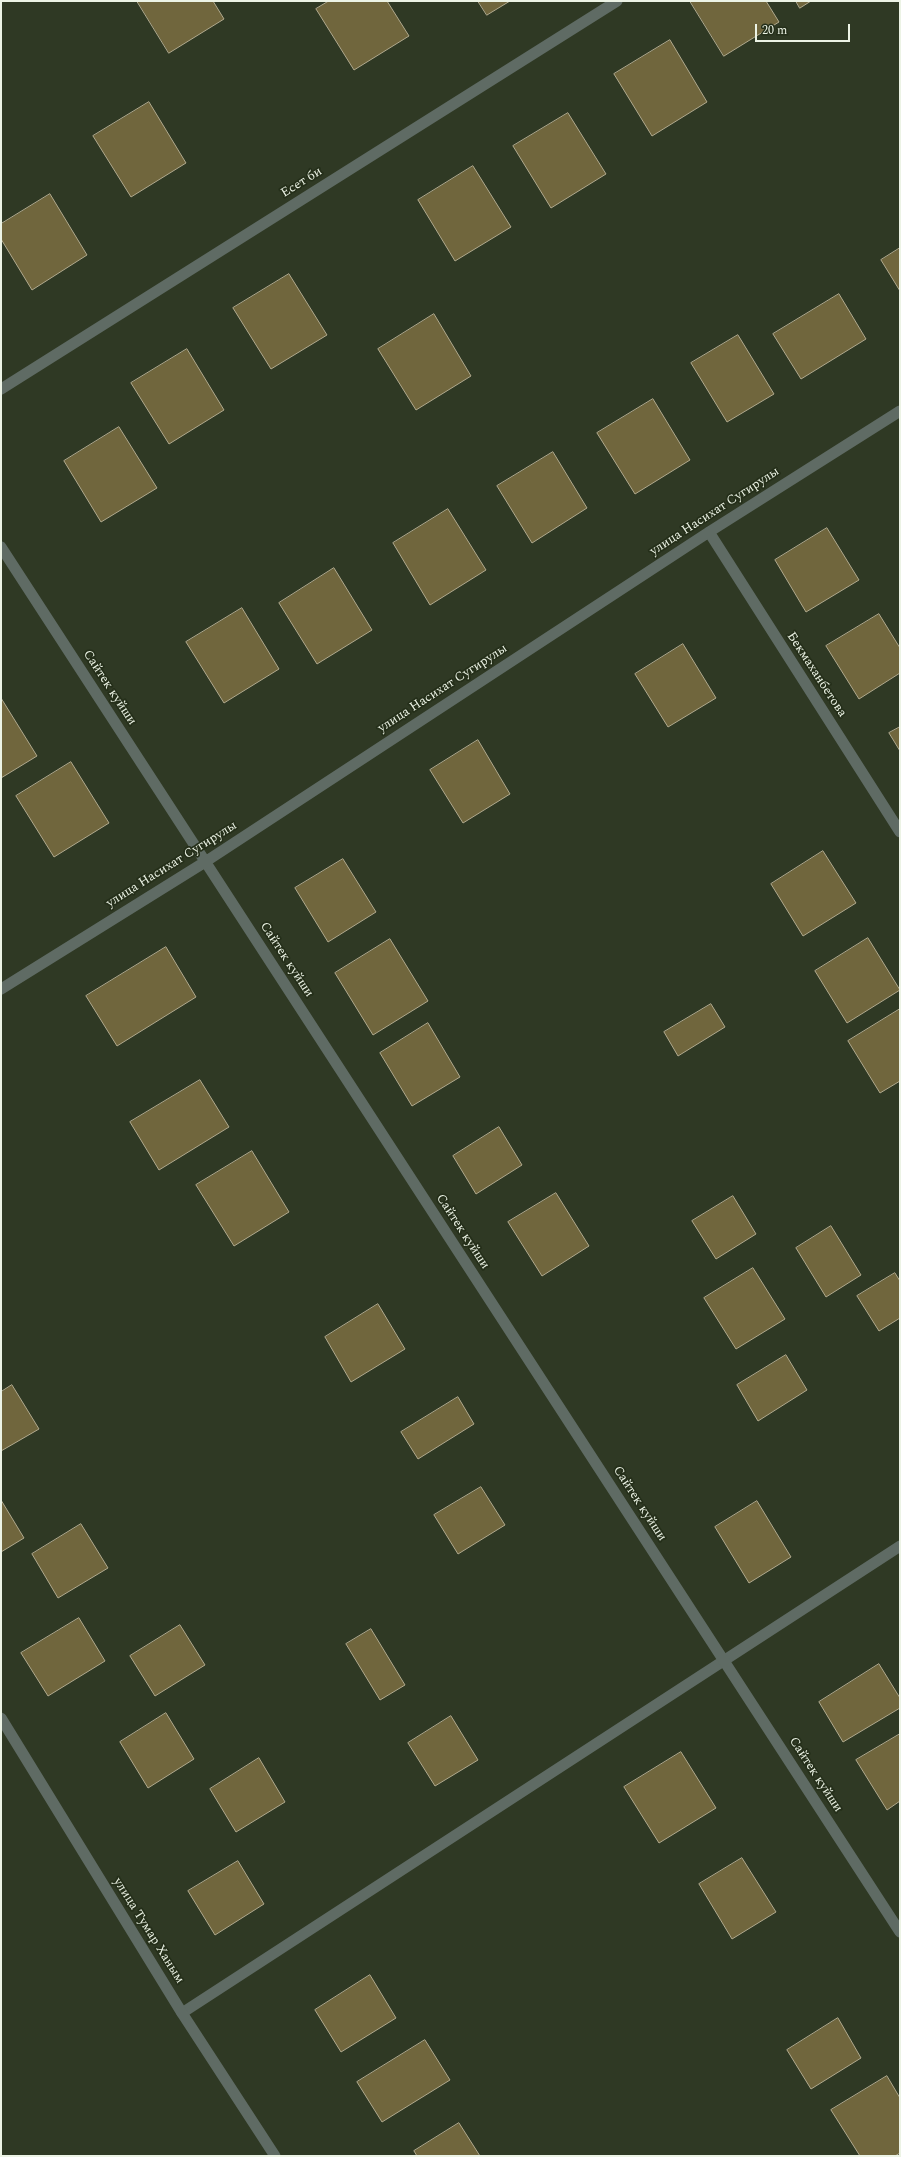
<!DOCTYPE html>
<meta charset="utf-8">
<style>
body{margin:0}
#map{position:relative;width:901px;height:2157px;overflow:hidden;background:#2f3924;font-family:Spectral,serif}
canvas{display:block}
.frame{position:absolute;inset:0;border:2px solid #ecf3e5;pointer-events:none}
.scale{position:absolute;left:755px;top:24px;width:95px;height:18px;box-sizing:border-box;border:2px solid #ecf3e5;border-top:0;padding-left:5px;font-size:12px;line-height:14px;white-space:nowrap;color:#ecf3e5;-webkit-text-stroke:3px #252f1a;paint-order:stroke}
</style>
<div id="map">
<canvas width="901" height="2157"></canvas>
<div class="frame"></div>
<div class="scale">20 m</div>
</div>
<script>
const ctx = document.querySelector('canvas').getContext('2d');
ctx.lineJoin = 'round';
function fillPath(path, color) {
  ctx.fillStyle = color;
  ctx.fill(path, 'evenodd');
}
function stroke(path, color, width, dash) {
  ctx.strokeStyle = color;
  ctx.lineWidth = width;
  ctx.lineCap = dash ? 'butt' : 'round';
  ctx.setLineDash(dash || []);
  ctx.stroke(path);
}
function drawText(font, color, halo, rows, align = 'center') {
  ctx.font = font + ' Spectral,serif';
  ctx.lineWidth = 3.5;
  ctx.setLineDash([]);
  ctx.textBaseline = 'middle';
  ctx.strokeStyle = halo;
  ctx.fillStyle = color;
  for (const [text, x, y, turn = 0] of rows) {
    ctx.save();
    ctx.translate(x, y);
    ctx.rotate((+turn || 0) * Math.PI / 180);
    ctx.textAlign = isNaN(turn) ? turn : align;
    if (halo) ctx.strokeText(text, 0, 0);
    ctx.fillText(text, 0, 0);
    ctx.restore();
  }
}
const building = new Path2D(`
 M137,1H213L224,19L169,53Z
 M329,1H387L409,36L354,70L316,9Z
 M478,1H510L487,15Z
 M690,1H766L779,22L724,56Z
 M796,1H811L800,8Z
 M670,40L707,102L652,136L614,74Z
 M149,102L186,163L131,197L93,136Z
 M568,113L606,174L551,208L513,146Z
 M473,166L511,227L455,261L418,200Z
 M50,194L87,255L32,290L1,239V224Z
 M900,248V291L881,260Z
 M289,274L327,335L271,369L233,308Z
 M839,294L866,339L801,379L773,334Z
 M434,314L471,376L416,410L378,349Z
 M738,335L774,394L727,422L691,363Z
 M187,349L224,410L169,444L131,383Z
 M653,399L690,460L635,494L597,433Z
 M119,427L157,488L101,522L64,461Z
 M553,452L587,508L532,543L497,486Z
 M448,509L486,570L430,605L393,543Z
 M827,528L859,580L806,612L775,560Z
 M334,568L372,630L317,664L279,603Z
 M242,608L279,669L224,703L186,642Z
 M879,614L900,648V673L859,699L826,646Z
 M683,644L716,698L668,727L635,674Z
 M1,698L37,756L1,778Z
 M900,727V751L889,733Z
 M478,740L510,794L463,823L430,770Z
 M71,762L109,823L54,857L16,796Z
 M823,851L856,903L803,936L771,884Z
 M343,859L376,912L328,942L295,888Z
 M868,938L900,990L847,1023L815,971Z
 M390,939L428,1001L373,1035L335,973Z
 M166,947L196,997L117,1046L86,996Z
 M711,1004L725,1027L678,1056L664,1032Z
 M900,1009V1081L880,1093L848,1041Z
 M428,1023L460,1077L412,1106L380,1053Z
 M200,1080L229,1127L159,1170L130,1122Z
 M499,1127L522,1165L476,1194L453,1156Z
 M252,1151L289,1212L234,1246L196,1185Z
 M556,1193L589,1246L542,1276L508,1222Z
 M733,1196L756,1234L716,1259L692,1221Z
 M831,1226L861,1275L826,1297L796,1248Z
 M753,1268L785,1319L736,1349L704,1298Z
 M895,1273L900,1281V1318L879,1331L857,1296Z
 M378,1304L405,1349L351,1382L325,1337Z
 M786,1355L807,1390L758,1421L737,1385Z
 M12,1385L39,1429L1,1451V1392Z
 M458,1397L474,1424L418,1459L401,1432Z
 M481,1487L505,1525L458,1554L434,1515Z
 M1,1500L24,1538L1,1552Z
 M757,1501L791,1557L749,1583L715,1527Z
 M81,1524L108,1568L58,1598L32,1554Z
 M79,1618L105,1661L48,1696L21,1653Z
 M180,1625L205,1665L155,1696L130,1656Z
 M371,1629L405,1685L380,1700L346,1644Z
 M879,1664L900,1698V1708L843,1742L819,1702Z
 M166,1713L194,1759L148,1788L120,1742Z
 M451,1716L478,1760L435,1786L408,1743Z
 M900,1734V1801L887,1810L856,1760Z
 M681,1752L716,1808L659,1843L624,1787Z
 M259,1758L285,1802L236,1832L210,1789Z
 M742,1858L776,1912L732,1939L699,1884Z
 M238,1861L264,1904L215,1935L188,1891Z
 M370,1975L396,2018L341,2052L315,2010Z
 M838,2018L861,2058L811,2089L787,2050Z
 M425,2040L450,2080L382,2122L357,2082Z
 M887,2076L900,2098V2153L895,2156H860L831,2110Z
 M459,2123L480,2156H417L414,2151Z`);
fillPath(building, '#70663d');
stroke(building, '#b0a98e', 1);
stroke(new Path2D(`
 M182,2013L900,1546`), '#5f6b64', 11);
stroke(new Path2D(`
 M1,389L617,1
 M709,532L900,832
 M1,547L900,1932
 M1,989L205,862L709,532L900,411
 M1,1718L182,2013L275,2156`), '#5f6b64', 11);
drawText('13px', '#ecf3e5', '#252f1a', [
 ["Есет би",302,183,-32],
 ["улица Насихат Сугирулы",715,512,-33],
 ["Бекмаханбетова",816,675,57],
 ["Сайтек куйши",109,688,57],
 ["улица Насихат Сугирулы",443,689,-33],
 ["улица Насихат Сугирулы",172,865,-32],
 ["Сайтек куйши",286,960,57],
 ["Сайтек куйши",462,1232,57],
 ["Сайтек куйши",639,1504,57],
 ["Сайтек куйши",815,1775,57],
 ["улица Тумар Ханым",148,1931,58]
]);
</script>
